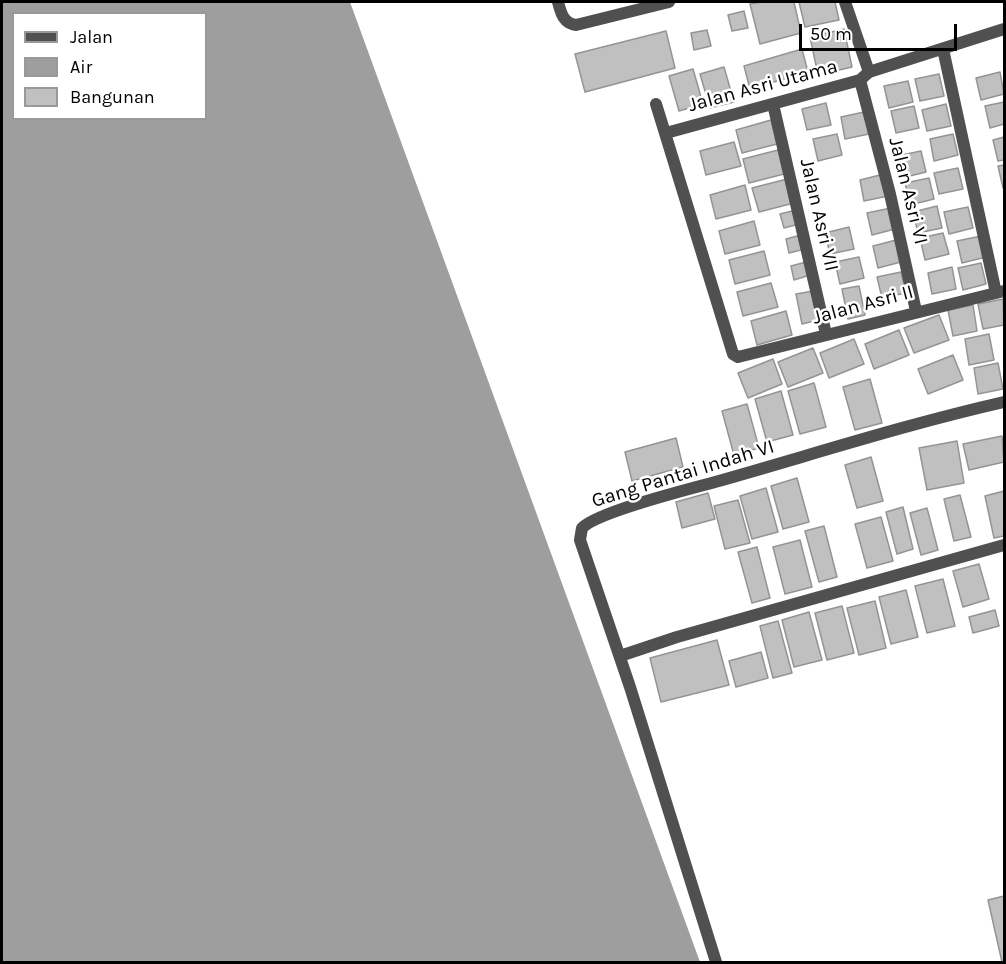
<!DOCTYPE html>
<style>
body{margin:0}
#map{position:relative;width:1006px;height:964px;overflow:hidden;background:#fff;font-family:Karla,sans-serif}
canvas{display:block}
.frame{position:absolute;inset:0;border:3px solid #000;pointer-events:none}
.legend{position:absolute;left:12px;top:12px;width:195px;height:108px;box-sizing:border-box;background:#fff;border:2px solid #999;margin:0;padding:8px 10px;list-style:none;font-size:18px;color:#000}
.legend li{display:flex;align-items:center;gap:12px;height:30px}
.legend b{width:30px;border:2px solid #999}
.scale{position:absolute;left:799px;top:24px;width:158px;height:27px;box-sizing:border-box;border:3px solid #000;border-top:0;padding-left:8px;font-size:18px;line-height:21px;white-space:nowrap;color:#000;-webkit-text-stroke:4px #fff;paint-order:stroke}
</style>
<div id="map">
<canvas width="1006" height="964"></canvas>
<div class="frame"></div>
<ul class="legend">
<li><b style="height:8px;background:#505050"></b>Jalan</li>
<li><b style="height:16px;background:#9e9e9e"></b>Air</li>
<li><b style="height:16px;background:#c0c0c0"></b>Bangunan</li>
</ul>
<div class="scale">50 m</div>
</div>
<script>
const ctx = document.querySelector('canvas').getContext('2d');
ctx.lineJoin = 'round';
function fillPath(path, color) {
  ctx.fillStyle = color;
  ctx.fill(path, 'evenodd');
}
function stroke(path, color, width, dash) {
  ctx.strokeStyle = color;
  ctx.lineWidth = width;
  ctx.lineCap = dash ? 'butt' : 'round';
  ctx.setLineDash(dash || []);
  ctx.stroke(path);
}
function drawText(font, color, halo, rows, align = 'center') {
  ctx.font = font + ' Karla,sans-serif';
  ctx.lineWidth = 5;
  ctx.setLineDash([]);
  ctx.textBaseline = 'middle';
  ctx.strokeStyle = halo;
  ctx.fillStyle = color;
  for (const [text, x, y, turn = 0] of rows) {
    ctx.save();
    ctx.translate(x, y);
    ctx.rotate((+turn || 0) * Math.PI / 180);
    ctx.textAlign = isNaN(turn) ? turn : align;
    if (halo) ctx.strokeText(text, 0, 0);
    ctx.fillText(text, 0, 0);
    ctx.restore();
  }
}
fillPath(new Path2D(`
 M2,2H350L700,962H2ZM14,14H206V118H14Z`), '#9e9e9e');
const building = new Path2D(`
 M761,2H794L801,33L760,44L750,4Z
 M799,2H835L839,20L805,27Z
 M744,11L748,28L732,31L728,15Z
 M844,29L852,67L818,75L810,37Z
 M707,30L711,46L694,50L691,33Z
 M666,31L675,68L585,92L575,54Z
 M802,49L808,72L750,89L744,66Z
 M724,67L734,102L710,108L700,74Z
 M693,69L703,104L679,111L669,76Z
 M1000,72L1004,94L981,100L976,78Z
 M939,74L944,96L920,101L915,79Z
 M908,81L913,102L889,108L884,86Z
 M1004,102V124L990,128L985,106Z
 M826,103L831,125L807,130L802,109Z
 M946,104L951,126L927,131L922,110Z
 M914,106L919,128L896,133L891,111Z
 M864,112L869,134L845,139L841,117Z
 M771,120L777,144L742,153L736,130Z
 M837,134L842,155L818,161L813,139Z
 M953,134L958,155L934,161L930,139Z
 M1004,137V160L998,161L993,140Z
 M734,142L741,166L706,175L700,151Z
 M778,150L784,174L749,183L743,159Z
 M921,151L926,172L902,178L897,156Z
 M1004,165V188H1003L998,166Z
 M958,168L963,189L939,194L934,173Z
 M884,174L888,196L864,201L860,180Z
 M929,178L934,199L910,205L905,183Z
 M787,179L794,203L759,212L752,188Z
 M745,185L751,210L716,219L710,195Z
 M937,206L942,228L918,233L913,212Z
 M968,207L973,228L949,234L944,212Z
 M891,208L895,229L872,235L867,213Z
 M796,210L799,224L784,228L780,214Z
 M754,221L760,245L725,254L719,231Z
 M849,227L854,249L830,254L825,233Z
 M943,233L949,254L925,260L920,238Z
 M801,235L805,249L789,253L786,239Z
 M981,236L986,257L962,263L957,241Z
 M896,240L901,262L878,268L873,246Z
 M764,251L770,275L735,284L729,260Z
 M859,257L864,278L840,284L835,262Z
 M806,262L810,275L794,280L791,266Z
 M981,263L986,284L963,290L958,268Z
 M952,267L956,289L932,294L928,273Z
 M901,272L906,293L882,298L877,277Z
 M771,283L778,307L743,316L737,292Z
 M859,286L865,315L848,319L842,289Z
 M813,291L818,320L802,324L796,294Z
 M1003,299L1004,325L983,329L978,304Z
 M973,305L977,331L953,336L948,310Z
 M786,311L792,335L757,345L751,321Z
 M939,315L949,340L914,353L904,328Z
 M899,330L909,355L874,369L865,344Z
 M989,334L994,360L969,365L965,339Z
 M854,339L864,364L829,378L820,353Z
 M813,348L823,373L788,387L778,362Z
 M953,355L963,380L928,394L918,369Z
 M773,359L782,384L748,398L738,373Z
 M998,363L1003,389L978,394L974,368Z
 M870,379L882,423L855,430L843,387Z
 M814,383L826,427L800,434L788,391Z
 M781,391L793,435L767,442L755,399Z
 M747,404L759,448L734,455L722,411Z
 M1002,436L1004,462L969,470L963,444Z
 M676,438L683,467L632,481L625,452Z
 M957,441L964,483L927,490L919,448Z
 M871,457L883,501L857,508L845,465Z
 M797,478L809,522L783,529L771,486Z
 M766,488L778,532L752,539L740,496Z
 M1004,491V536L994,538L985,496Z
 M708,493L715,519L682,528L676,502Z
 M960,495L971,537L954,541L944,499Z
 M738,500L750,543L725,549L714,506Z
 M903,507L913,549L897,554L886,512Z
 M927,508L938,550L921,555L910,513Z
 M881,517L893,561L867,568L855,524Z
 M824,526L837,577L819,582L805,531Z
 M800,540L812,587L785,594L773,547Z
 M757,547L770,598L752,603L738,552Z
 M979,564L989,599L963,607L953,571Z
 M943,579L955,626L927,633L915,586Z
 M906,590L918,637L891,644L879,597Z
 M875,601L886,648L859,655L847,608Z
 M842,606L854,653L827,660L815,613Z
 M995,610L999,626L973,633L969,617Z
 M809,612L822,660L794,667L782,620Z
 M778,621L792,673L773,678L760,626Z
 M717,640L729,685L661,702L650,658Z
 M761,652L768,678L736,687L729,661Z
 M1004,896V962H1002L988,900Z`);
fillPath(building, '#c0c0c0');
stroke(building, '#949494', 1.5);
stroke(new Path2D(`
 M558,2C561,13 563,23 576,25L669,2
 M845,2L869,72
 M943,49L996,293
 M860,80L890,194L916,311
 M656,104L733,354L738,357L1004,291
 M773,104L826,334
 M666,133L860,80L869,72L1004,29
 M620,656L677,637L1004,545
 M716,962L630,687L580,540L582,528C597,512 689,489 715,482C811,455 907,424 1004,402`), '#505050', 12);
drawText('20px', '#000', '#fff', [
 ["Jalan Asri Utama",763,86,-15],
 ["Jalan Asri VI",908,191,76],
 ["Jalan Asri VII",819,215,77],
 ["Jalan Asri II",863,305,-15],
 ["Gang Pantai Indah VI",683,474,-17]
]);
</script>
